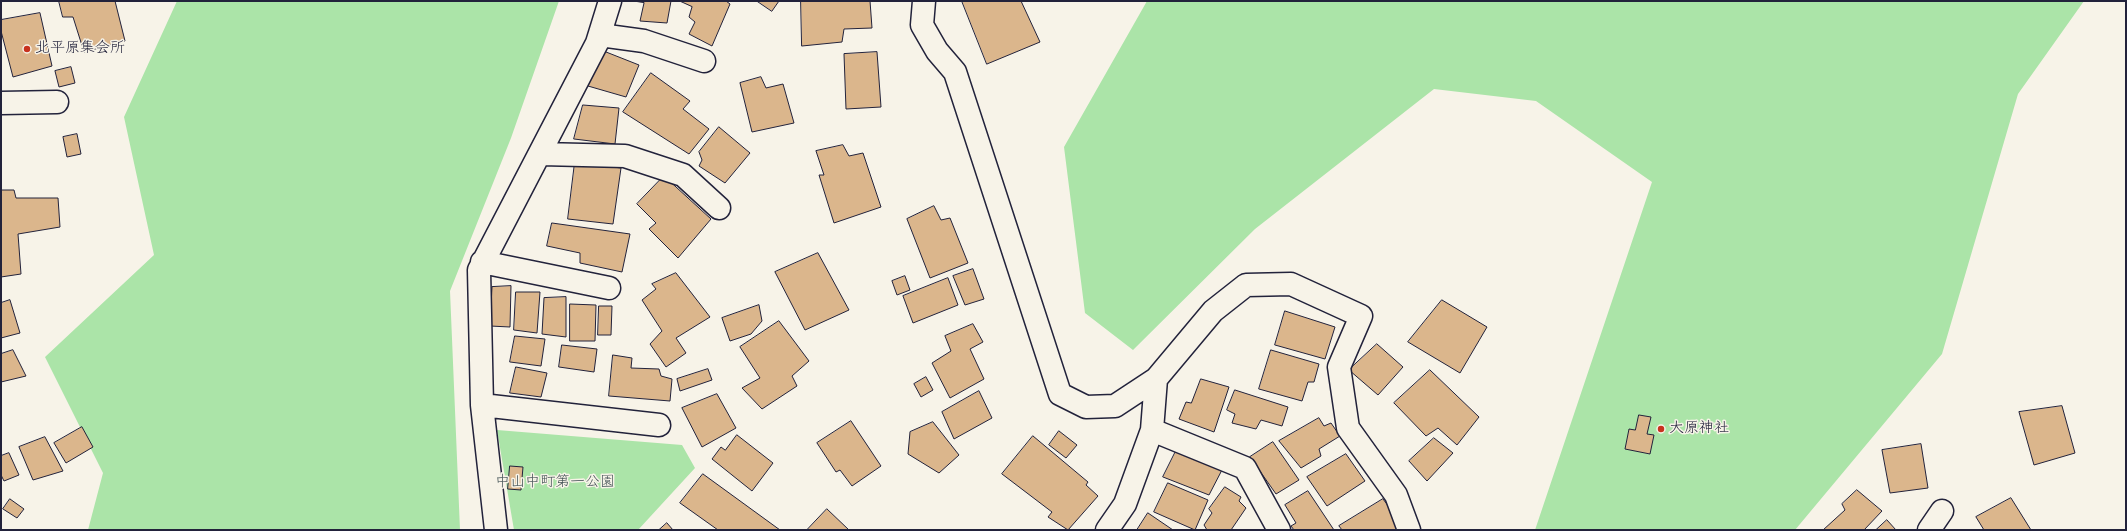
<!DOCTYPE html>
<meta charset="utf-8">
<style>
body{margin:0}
#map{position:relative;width:2127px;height:531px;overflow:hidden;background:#f7f3e8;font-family:"Architects Daughter",sans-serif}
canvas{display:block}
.frame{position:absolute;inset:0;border:2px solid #22223b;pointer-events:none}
</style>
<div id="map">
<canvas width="2127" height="531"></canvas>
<div class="frame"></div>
</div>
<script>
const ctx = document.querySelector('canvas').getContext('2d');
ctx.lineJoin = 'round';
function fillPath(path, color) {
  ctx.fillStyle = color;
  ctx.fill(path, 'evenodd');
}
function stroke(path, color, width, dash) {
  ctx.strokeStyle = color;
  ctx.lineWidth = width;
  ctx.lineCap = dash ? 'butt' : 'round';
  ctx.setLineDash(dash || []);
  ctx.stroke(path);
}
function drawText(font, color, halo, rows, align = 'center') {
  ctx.font = font + ' "Architects Daughter","Klee One",sans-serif';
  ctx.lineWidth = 3;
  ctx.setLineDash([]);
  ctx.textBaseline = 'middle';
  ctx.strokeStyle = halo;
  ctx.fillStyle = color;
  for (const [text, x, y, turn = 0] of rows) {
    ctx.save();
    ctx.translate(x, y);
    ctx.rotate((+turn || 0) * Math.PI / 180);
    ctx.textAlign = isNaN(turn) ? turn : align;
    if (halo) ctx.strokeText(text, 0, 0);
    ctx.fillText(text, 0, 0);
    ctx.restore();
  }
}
fillPath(new Path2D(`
 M177,1H559L511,138L450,291L460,530H88L103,473L45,357L154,255L124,117Z
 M1147,1H2084L2018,94L1942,354L1795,530H1535L1652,182L1536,101L1434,89L1255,229L1133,350L1085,313L1064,147Z
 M497,430L682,445L695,468L638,530H514Z`), '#abe4a8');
const building = new Path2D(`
 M59,1H115L125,41L84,52L73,17H63Z
 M634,1H671L667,23L640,21L644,3Z
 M680,1H726L730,4L712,46L689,34L695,22L689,17L692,7Z
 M757,1H779L772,11Z
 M801,1H870L872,28L844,29L842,42L802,46Z
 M962,1H1021L1040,42L987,64Z
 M40,13L52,66L13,77L1,31V20Z
 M601,50L639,65L626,97L588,86Z
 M877,52L881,107L846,109L844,54Z
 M71,67L75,83L59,87L55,71Z
 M651,73L690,101L683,109L709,129L689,154L623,112Z
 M761,77L766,88L783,84L794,123L752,132L740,83Z
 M583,105L619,108L615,144L574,139Z
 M719,127L750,153L725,183L699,166L702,160L699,152Z
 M77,134L81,154L67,157L63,137Z
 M843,145L849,156L863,153L881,207L834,223L819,175H824L816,151Z
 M575,162L621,168L613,224L568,219Z
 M664,176L711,219L678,258L649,229L656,223L637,204Z
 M1,190H14L16,198H58L60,227L18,234L21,274L1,277Z
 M934,206L941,220L950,218L968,263L930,278L907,219Z
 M552,223L630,234L622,272L580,263V253L547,246Z
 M818,253L849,310L805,330L775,272Z
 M973,269L984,299L965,305L953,276Z
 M676,273L710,317L676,338L686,353L666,367L650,344L662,331L642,300L656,289L652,284Z
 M905,276L910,290L897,295L892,281Z
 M948,278L958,305L913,323L903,296Z
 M511,286L510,327L490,326L492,287Z
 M516,292H540L537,333L514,330Z
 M566,297V337L542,334L544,298Z
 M10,300L20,333L1,338V303Z
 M1442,300L1487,327L1460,373L1408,342Z
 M570,304L596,305L595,341H570Z
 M759,305L762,321L751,334L730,341L722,318Z
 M599,306H612L611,335H598Z
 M1285,311L1335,327L1325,359L1275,345Z
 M779,321L809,361L792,376L797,386L762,409L742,388L760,378L740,347Z
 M973,324L983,342L970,349L984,379L950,398L932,363L951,351L945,336Z
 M515,336L545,339L541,366L510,362Z
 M1377,344L1403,367L1378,395L1349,370Z
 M562,345L597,349L594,372L559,367Z
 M13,350L26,376L1,382V354Z
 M1271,350L1319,364L1314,382H1308L1302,401L1259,389Z
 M613,355L632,358L631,368L659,369L661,376L672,379L670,401L609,396Z
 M516,367L547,373L541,397L510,393Z
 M708,369L712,380L680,391L677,379Z
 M1430,370L1479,417L1457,445L1438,428L1426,436L1394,403Z
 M926,377L933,390L921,397L914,384Z
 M1201,379L1229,387L1214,432L1179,419L1186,402L1191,403Z
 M1235,390L1288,407L1282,426L1261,420L1256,429L1232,423L1235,414L1227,410Z
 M979,391L992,418L954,439L942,412Z
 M717,394L736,428L702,447L682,408Z
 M2062,406L2075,453L2034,465L2019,412Z
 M1639,415L1651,417L1647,434L1654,435L1650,454L1625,449L1629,429L1635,430Z
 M1319,418L1324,426L1331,423L1340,436L1319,449L1321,456L1301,468L1279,441Z
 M851,421L881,466L852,486L840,470L836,472L817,443Z
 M933,422L959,455L939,473L908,454L910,432Z
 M82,427L93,447L66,463L54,443Z
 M1059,431L1077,445L1066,458L1049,445Z
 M737,435L773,463L752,491L712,459L721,447L725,450Z
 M1033,436L1088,482L1086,485L1098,496L1068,530L1048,517L1052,512L1002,474Z
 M45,437L63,471L33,480L19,447Z
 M1434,438L1453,453L1427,481L1409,461Z
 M1273,442L1299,480L1276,494L1250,457Z
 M1921,444L1928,488L1890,493L1882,450Z
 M1177,449L1223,468L1209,495L1163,477Z
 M9,453L19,475L4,481L1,475V456Z
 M1346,454L1365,481L1327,506L1307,477Z
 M510,466L523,467L521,490L508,489Z
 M703,474L780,530H718L680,503Z
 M1168,483L1208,500L1195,530L1154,512Z
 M1225,487L1241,497L1239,501L1246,508L1231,530H1207L1204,525L1212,513L1209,509Z
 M1857,490L1882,511L1864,530H1823L1845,510L1842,504Z
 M1308,491L1334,530H1294L1291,526L1296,523L1285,505Z
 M2011,498L2031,530H1984L1976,517Z
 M10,499L24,509L17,518L3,509Z
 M1383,499L1399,520L1395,524L1398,530H1342L1339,526Z
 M827,509L849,530H807Z
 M1148,513L1173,530H1137Z
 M1887,520L1896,530H1876Z
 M667,523L673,530H659Z`);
fillPath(building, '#dbb68c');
stroke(building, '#22223b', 1);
const minor = new Path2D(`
 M924,1L922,25L937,51L955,72L1060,394L1086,407L1115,406L1156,379L1213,311L1246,285L1291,284L1361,316L1339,367L1348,428L1396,495L1409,530
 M600,35L644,41L704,61
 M1,103L57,102
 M541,154L625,156L683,175L719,208
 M482,262L609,288
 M482,405L659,425
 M1152,430L1245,468L1279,530
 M496,530L482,405L479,270L597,43L610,1
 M1107,530L1125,504L1152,430L1156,379
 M1929,530L1942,511`);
stroke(minor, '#22223b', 25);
stroke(minor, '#f7f3e8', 22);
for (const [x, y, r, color] of [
 [27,49,4,"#c8321e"],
 [1661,429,4,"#c8321e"]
]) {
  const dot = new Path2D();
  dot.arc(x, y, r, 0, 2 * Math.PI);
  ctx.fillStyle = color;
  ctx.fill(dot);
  stroke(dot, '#f7f3e8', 1.5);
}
drawText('15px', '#22223b', '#f7f3e8', [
 ["北平原集会所",35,49],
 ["大原神社",1669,429]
], 'left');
drawText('15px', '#445256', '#f7f3e8', [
 ["中山中町第一公園",555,483]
]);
</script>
